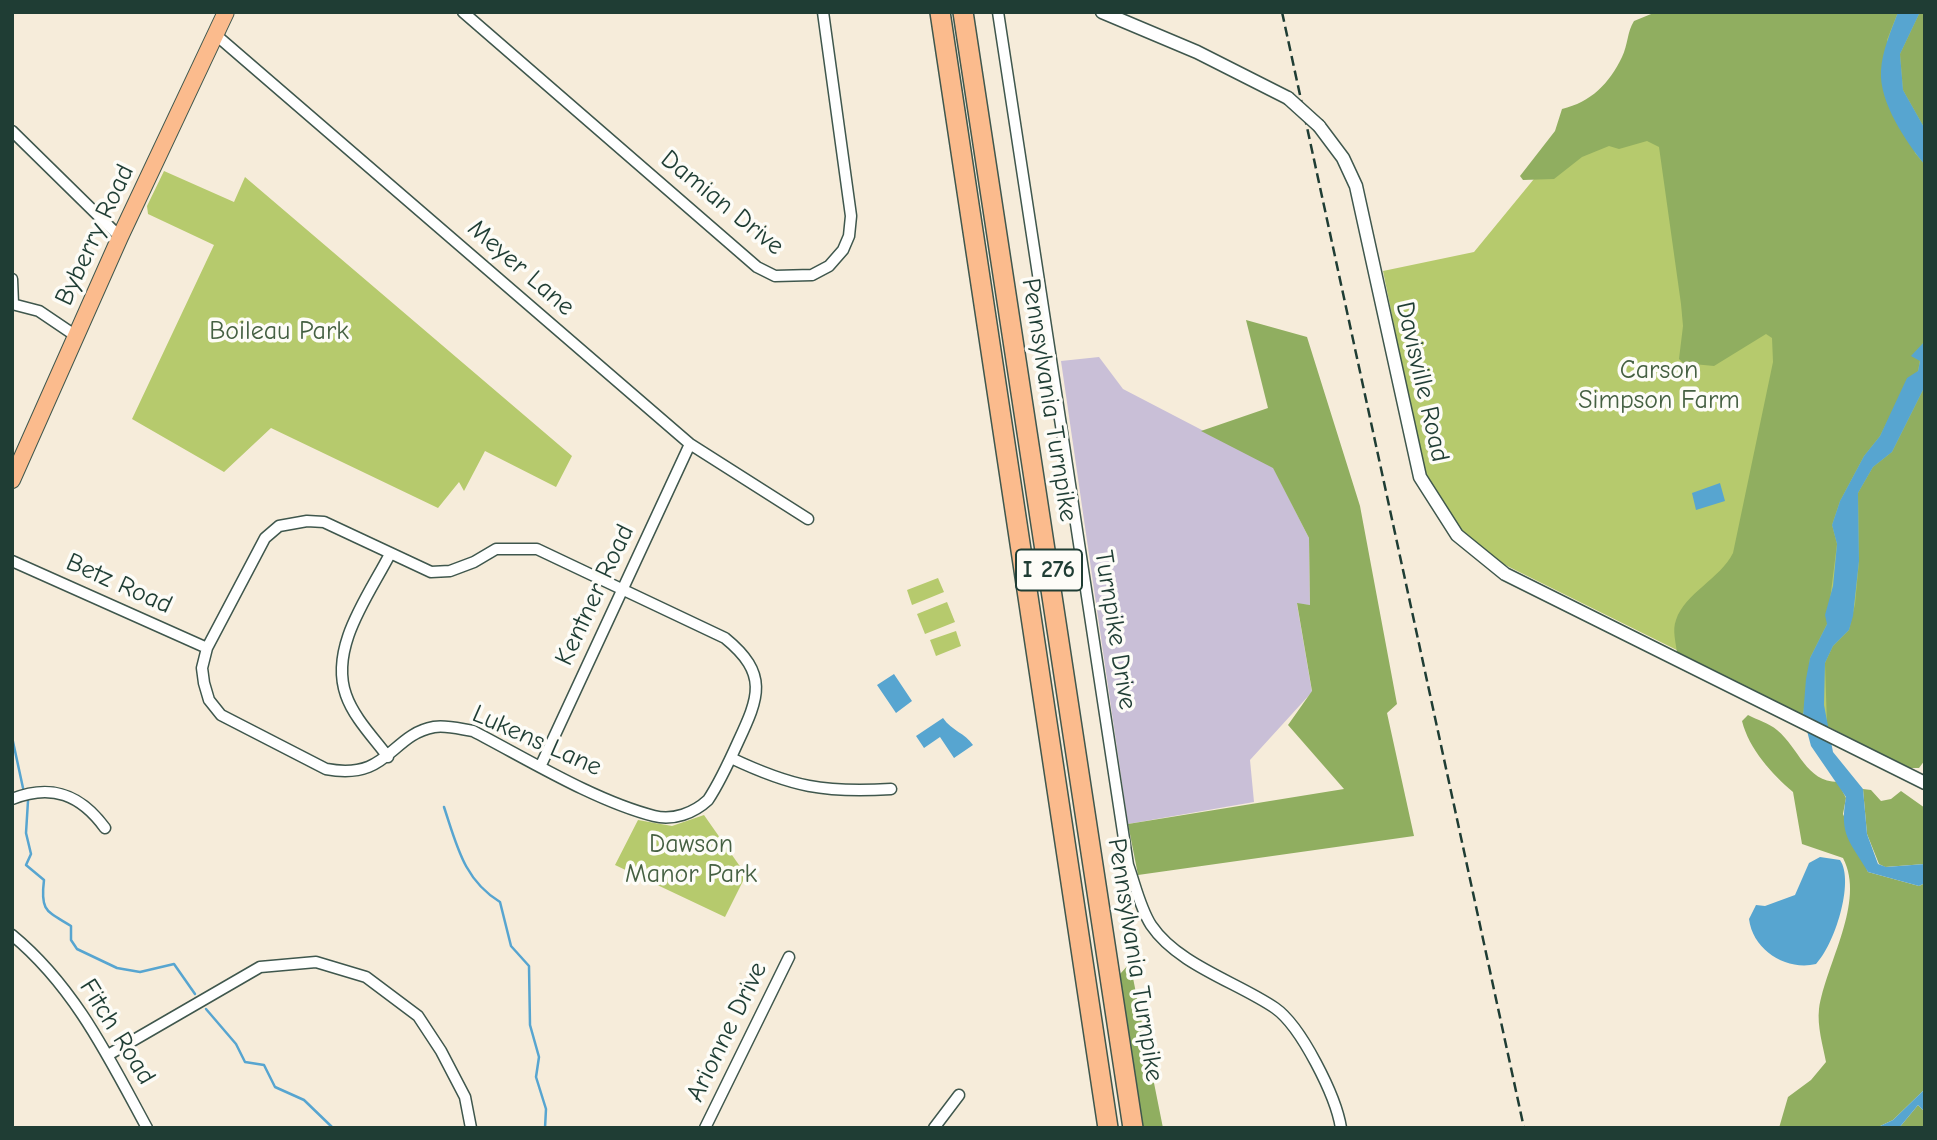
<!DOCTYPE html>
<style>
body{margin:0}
#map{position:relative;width:1937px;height:1140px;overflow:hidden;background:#f6ecda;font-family:"Comic Neue",sans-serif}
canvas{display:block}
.frame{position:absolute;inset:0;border:14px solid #1f3d34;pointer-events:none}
</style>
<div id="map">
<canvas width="1937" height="1140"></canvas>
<div class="frame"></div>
</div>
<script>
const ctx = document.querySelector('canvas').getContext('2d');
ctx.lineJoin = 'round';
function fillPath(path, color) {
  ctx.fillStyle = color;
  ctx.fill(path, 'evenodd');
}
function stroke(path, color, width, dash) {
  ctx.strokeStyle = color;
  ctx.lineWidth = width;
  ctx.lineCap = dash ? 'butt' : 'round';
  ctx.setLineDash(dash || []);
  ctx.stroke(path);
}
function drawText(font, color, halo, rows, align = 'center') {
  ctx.font = font + ' "Comic Neue",sans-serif';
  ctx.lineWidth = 7;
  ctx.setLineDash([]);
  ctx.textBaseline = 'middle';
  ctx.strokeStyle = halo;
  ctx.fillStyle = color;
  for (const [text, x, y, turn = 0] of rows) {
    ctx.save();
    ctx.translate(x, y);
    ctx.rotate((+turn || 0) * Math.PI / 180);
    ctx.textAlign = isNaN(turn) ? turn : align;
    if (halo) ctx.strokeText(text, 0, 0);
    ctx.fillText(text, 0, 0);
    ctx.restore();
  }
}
fillPath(new Path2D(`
 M1099,357L1123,389L1273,467L1309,538L1310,605L1297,604L1312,692L1250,760L1254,802L1128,824L1061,361Z`), '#c9bfd7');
fillPath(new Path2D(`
 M1671,12H1925V469L1907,764L1487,556L1465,538L1425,478L1383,271L1474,252Z
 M164,171L234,202L245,177L572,456L556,487L485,451L464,491L459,482L438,508L271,428L224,472L132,419L214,245L148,214L147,206Z
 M938,578L944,592L912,605L907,590Z
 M947,602L955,622L925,634L917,614Z
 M956,631L961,646L936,656L930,640Z
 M704,815L746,875L725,917L615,865L638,820L672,826Z`), '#b6ca6d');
fillPath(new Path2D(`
 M1656,12H1898L1887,40L1915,153L1925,165V341L1912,356L1920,360L1918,371L1898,400L1880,436L1864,456L1840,501L1832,525L1837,544L1827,624L1810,658L1803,716L1685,660L1677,653C1676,643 1672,630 1676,620C1685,593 1720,579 1733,553L1773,362L1772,338L1766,334L1714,366L1683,363L1679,359L1683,326L1681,304L1659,147L1647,141L1619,149L1609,146L1582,157L1554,179L1523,180L1520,176L1555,131L1562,109C1591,102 1609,84 1622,57C1628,45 1627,32 1634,21Z
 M1920,12H1925V129L1903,90L1900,54Z
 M1246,320L1307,337L1360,506L1397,704L1387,713L1414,836L1138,875L1128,824L1344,789L1288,725L1312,691L1297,603L1310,605L1309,538L1273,468L1201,431L1268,408Z
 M1925,386V760L1919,768H1909L1827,726L1825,663L1833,646L1849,630L1855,604L1859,561L1858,493L1873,467L1892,452Z
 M1748,715C1757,720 1769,723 1777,730C1799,748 1806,782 1838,782L1846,798L1843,814L1868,872L1919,886L1925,883V1089L1893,1120L1876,1128H1779L1788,1097L1811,1080L1826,1062C1823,1046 1817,1026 1819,1009C1826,963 1866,902 1843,858L1802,844L1793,792C1772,774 1749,749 1742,721Z
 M1863,789L1871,790L1881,801L1891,799L1901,791L1925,808V864L1885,867L1879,864L1867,834Z
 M1130,963L1163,1128H1143L1120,974Z
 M1918,1105L1925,1112V1128H1899Z`), '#90ae60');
fillPath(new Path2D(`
 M1898,12H1920L1900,54L1903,90L1925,129V165C1906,142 1879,102 1881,71C1882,51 1891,31 1898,12Z
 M1925,341V386L1892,452L1873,467L1858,493L1859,561L1853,616L1849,630L1833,646L1825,663L1824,705L1833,752L1863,789L1867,834L1878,864L1886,867L1925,864V883L1919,886L1868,872C1850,841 1839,836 1846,797L1811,746L1803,716L1806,679L1810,658L1827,624L1825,615L1833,586L1837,544L1832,525L1840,501L1864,456L1880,436L1907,378L1918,371L1920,361L1911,356Z
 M1720,483L1725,501L1696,510L1692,493Z
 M894,674L912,701L896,713L877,685Z
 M943,718C952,731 965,733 973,745L954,758L940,737L924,748L916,736Z
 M1820,857L1840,860C1855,882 1834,946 1816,964C1787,971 1753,951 1749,919L1756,905L1765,906L1795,895L1809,863Z
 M1925,1089V1112L1918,1105L1899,1128H1876L1893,1120Z`), '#57a5d0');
stroke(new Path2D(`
 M12,737L23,788
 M28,801L26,833L31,854L26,865L44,880C40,912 47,911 71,926V940L77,949L117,968L140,972L174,964L195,994
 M444,807C457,846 464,880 500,902L511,946L529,966L530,1025L539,1057L536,1077L546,1109L545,1128
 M206,1009L236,1044L245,1062L264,1065L275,1087L304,1100L333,1128`), '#57a5d0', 2.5);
const minor = new Path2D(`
 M463,12L757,267L775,276L812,275L829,266L843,250L849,236L851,216L823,12
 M998,12L1128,865C1135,884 1140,908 1151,925C1178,965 1237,982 1275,1008C1301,1026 1336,1096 1341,1128
 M216,35L690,444L808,519
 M12,131L120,237
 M12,279L13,304
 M12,304L39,311L76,336
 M307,521L324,522L431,572L450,571L474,562L496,549H537L725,638C769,674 759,697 738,742C729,762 720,782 708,800C694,813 673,821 654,816C595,801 527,759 473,731C460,729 447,725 434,727C390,735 389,781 326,769L221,715L209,700L204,683L202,668L207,648L265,538L279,526Z
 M12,561L207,648
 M388,757C374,738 354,718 346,695C329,647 369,595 390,554
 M731,758C792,787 824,793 891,789
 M541,765L690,444
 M12,799C52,783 81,795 105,828
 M12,935C75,987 109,1058 147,1128
 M108,1055L260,967L316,962L366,977L418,1016L441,1051L465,1097L471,1128
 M705,1128L789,957
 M934,1128L959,1095`);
const tertiary = new Path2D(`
 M1102,12L1197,52L1288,98
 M1319,126L1343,158L1356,186L1420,477L1457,535L1505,574L1925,783`);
const primary = new Path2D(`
 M12,480L120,237L226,12`);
const motorway = new Path2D(`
 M940,12L1108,1128
 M963,12L1133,1128`);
stroke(minor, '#3f574d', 13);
stroke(tertiary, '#3f574d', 15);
stroke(primary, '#3f574d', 18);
stroke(motorway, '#3f574d', 22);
stroke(minor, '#fff', 10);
stroke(tertiary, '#fff', 12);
stroke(primary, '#fbbb8d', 16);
stroke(motorway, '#fbbb8d', 19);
stroke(new Path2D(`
 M1282,12L1524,1128`), '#1f3d34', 2.5, [10, 5]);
const tertiaryBridge = new Path2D(`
 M1288,98L1319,126`);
stroke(tertiaryBridge, '#3f574d', 15, []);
stroke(tertiaryBridge, '#fff', 12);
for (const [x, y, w] of [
 [1049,570,66]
]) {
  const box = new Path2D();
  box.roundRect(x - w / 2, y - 20.5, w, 41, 5);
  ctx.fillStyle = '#fdfcf7';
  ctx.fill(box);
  stroke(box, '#1f3d34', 2);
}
drawText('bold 24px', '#1f3d34', null, [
 ["I 276",1049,570]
]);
drawText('26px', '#1f3d34', '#fdfcf7', [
 ["Damian Drive",722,203,39],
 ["Byberry Road",95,235,-65],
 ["Meyer Lane",521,268,41],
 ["Davisville Road",1422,382,77],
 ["Pennsylvania Turnpike",1049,400,81],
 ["Betz Road",119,584,24],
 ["Kentner Road",595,595,-65],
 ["Turnpike Drive",1115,630,81],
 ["Lukens Lane",537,741,24],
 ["Pennsylvania Turnpike",1135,960,81],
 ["Fitch Road",117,1032,58],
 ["Arionne Drive",727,1032,-64]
]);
drawText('26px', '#456042', '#fdfcf7', [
 ["Boileau Park",279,332],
 ["Carson",1659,371],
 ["Simpson Farm",1659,401],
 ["Dawson",691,845],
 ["Manor Park",691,875]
]);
</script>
